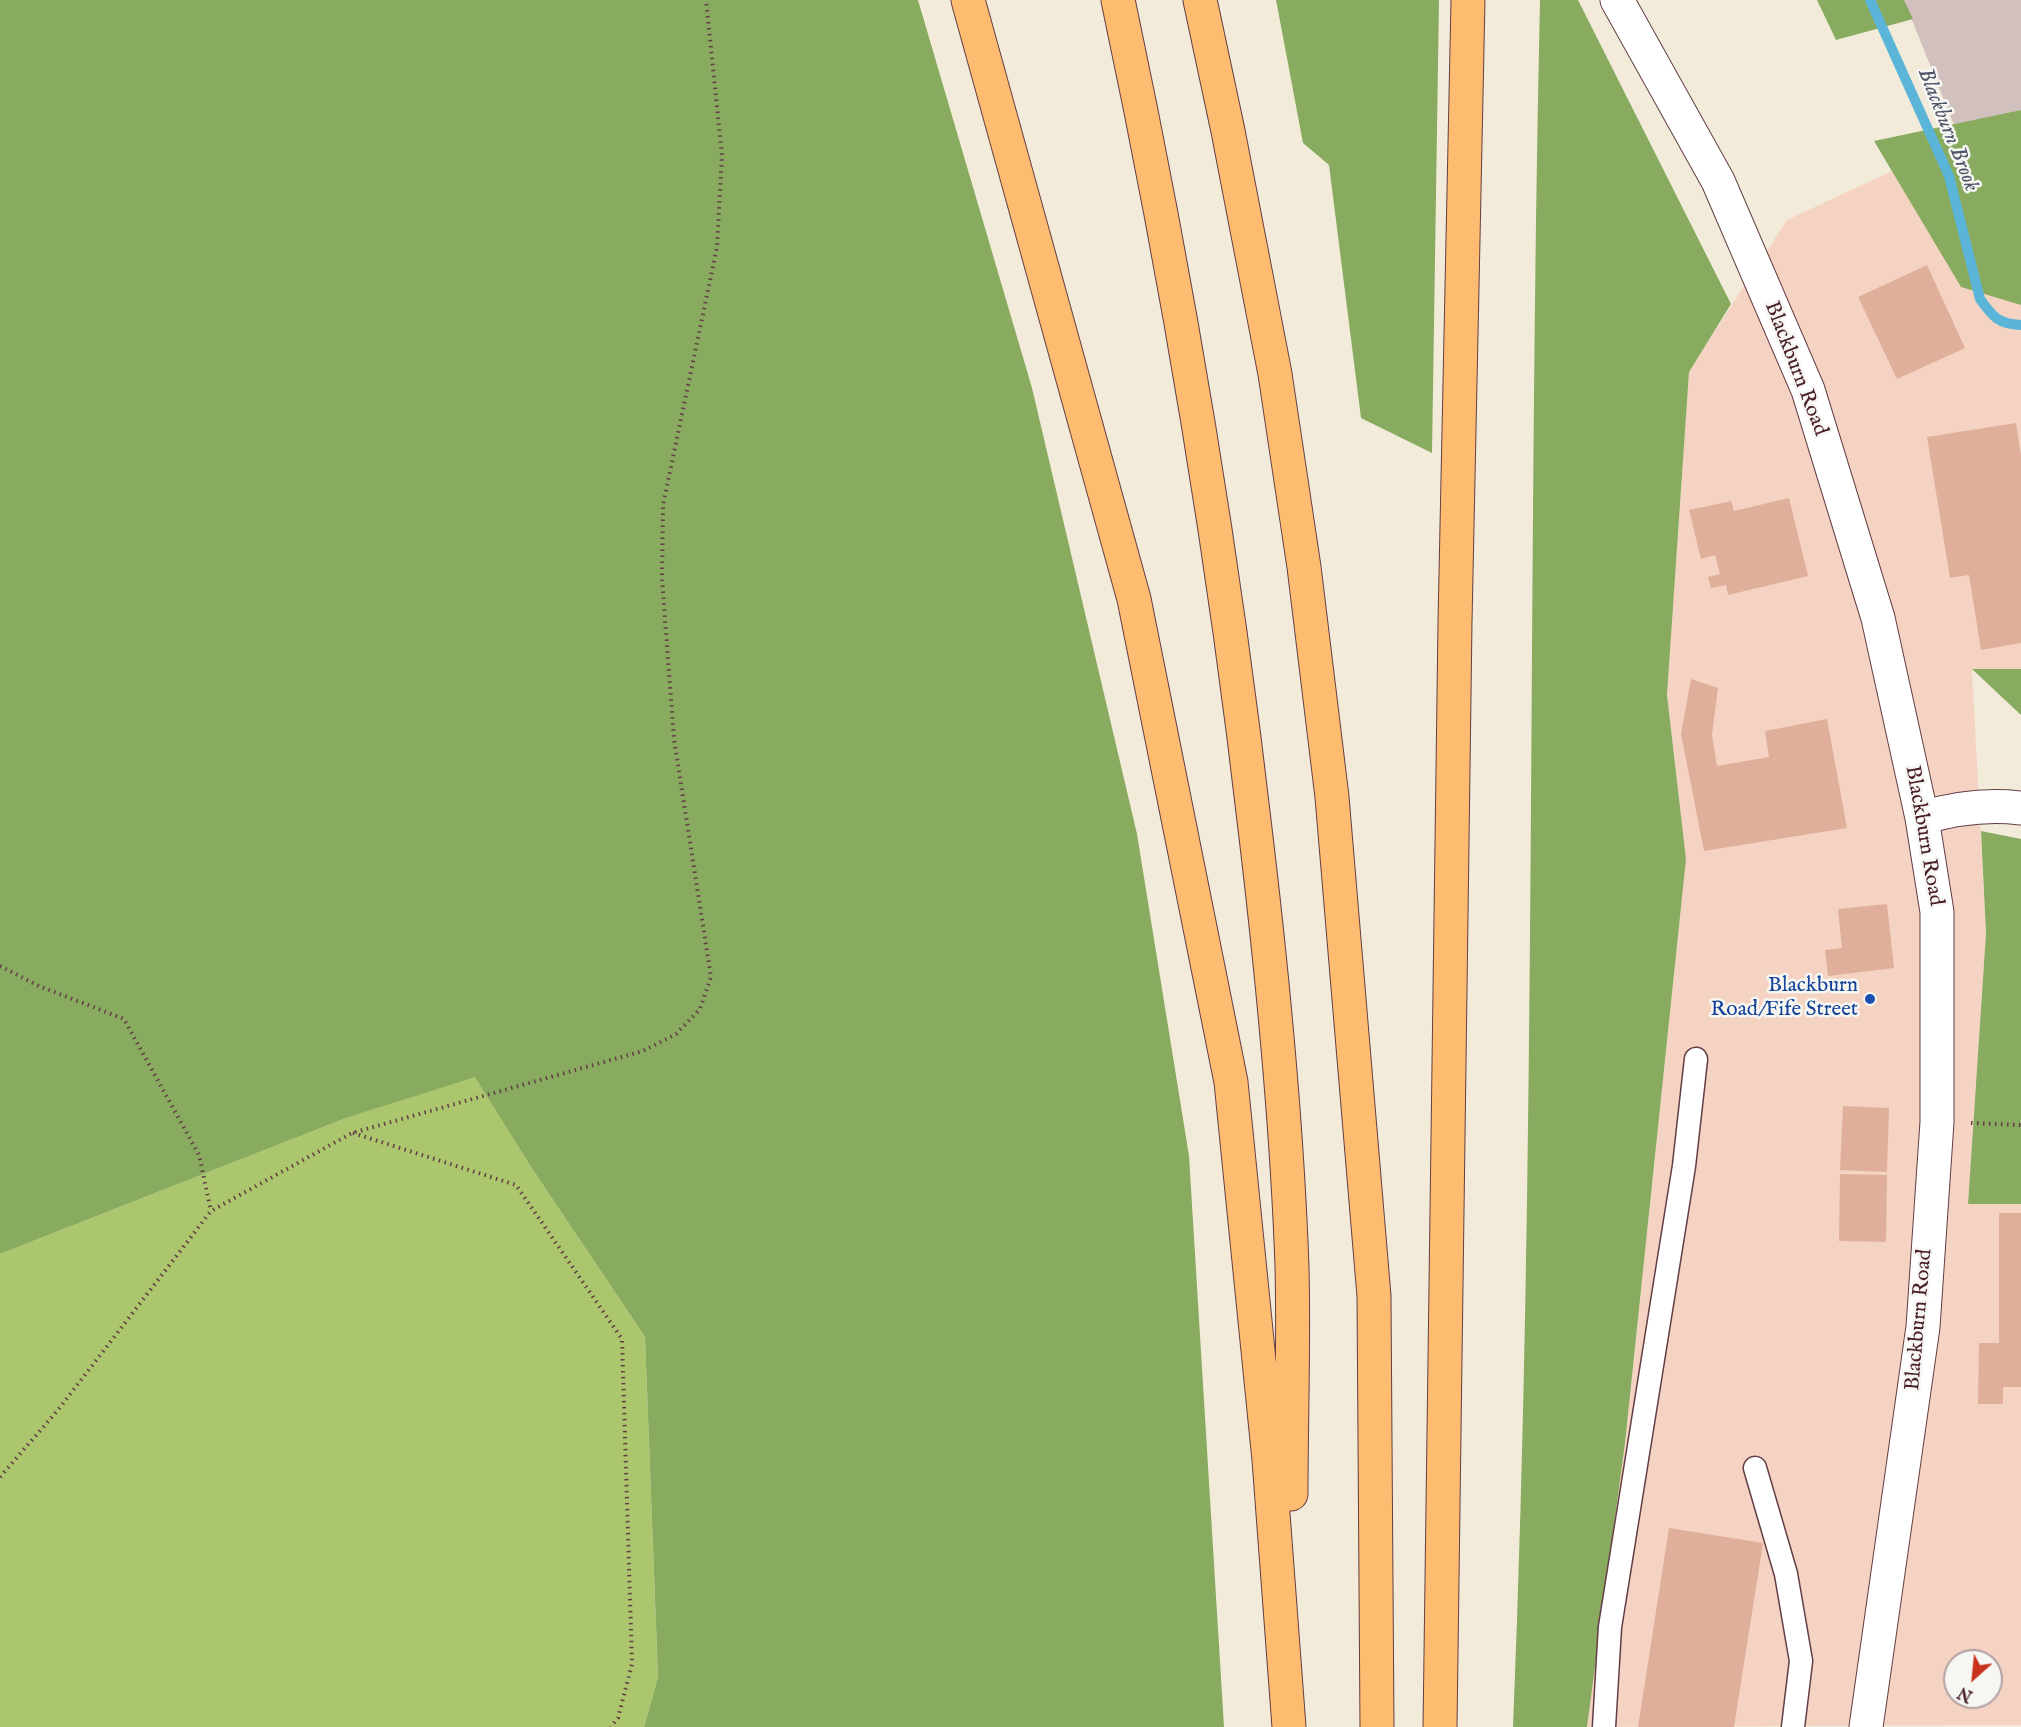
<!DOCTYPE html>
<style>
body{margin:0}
#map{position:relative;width:2021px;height:1727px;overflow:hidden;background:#f3ebd9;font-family:"IM FELL English",serif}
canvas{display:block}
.north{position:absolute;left:1943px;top:1649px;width:60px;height:60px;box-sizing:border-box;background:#f6f6f2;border:2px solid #b1a0a2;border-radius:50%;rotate:207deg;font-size:16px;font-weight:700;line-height:24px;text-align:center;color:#4a1f2b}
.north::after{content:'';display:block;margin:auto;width:21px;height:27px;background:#c8321e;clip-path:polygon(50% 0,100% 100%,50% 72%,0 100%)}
</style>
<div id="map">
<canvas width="2021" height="1727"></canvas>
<div class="north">N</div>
</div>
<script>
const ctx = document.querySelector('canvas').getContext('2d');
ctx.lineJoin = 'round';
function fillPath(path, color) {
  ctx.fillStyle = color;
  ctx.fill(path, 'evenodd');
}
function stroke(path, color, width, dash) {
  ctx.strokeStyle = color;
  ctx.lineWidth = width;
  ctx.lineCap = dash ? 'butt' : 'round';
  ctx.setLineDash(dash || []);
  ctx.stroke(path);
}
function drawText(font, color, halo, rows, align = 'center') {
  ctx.font = font + ' "IM FELL English",serif';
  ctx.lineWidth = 5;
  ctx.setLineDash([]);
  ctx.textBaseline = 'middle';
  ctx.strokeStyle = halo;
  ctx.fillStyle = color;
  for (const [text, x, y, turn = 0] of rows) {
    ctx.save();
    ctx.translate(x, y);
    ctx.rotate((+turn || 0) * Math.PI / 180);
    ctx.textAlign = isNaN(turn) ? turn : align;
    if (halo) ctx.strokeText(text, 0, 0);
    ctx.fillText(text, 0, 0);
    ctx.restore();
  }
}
fillPath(new Path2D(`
 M1892,171L1961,286L2021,305V669L1972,670L1986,933L1968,1203L2021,1204V1725L1587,1727L1625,1443L1686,859L1667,695L1689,371L1787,220ZM1955,1661H1991V1697H1955Z`), '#f5d3c2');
fillPath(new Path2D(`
 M1904,0H2021V110L1954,125Z`), '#d1c0bd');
fillPath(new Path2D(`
 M475,1076L531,1167L645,1337L658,1677L644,1727H0V1254L346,1118Z`), '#abc66c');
fillPath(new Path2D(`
 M0,0H918L1032,388L1137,834L1189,1156L1224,1727H644L658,1677L645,1337L531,1167L475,1077L346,1118L0,1254Z
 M1276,0H1439L1432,453L1361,418L1329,165L1303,143Z
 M1540,0H1578L1731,304L1689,372L1667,695L1686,859L1625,1443L1587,1727H1513C1537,1152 1527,576 1540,0Z
 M1817,0H1904L1913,19L1836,40Z
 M2021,110V305L1961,287L1874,141Z
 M1972,669H2021V715Z
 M1981,831L2021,839V1204H1968L1986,933Z`), '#88ab60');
stroke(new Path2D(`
 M1870,0L1949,176L1980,299C1993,317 1998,324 2021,325`), '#5bb5d9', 10);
fillPath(new Path2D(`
 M1927,265L1965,348L1897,379L1858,297Z
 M2016,423L2021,455V643L1981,650L1969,575L1950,578L1927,437Z
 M1789,498L1808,576L1728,595L1726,585L1711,588L1708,577L1720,574L1715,555L1701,559L1689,510L1731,501L1734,511Z
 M1691,679L1718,688L1712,735L1717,766L1769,757L1765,731L1827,719L1847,828L1704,851L1681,734Z
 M1887,904L1894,968L1828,976L1825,950L1842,948L1838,909Z
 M1843,1106L1889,1108L1887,1172L1840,1170Z
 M1840,1174L1887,1175L1886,1242L1839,1241Z
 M1999,1213H2021V1387H2003V1404H1978L1979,1343H1999Z
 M1669,1528L1763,1543L1734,1727H1638Z`), '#e0af9b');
const service = new Path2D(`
 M1755,1468L1786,1574L1801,1661L1793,1727
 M1604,1727L1610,1627L1684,1166L1696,1059`);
const tertiary = new Path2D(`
 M1617,0L1718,181L1808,390L1878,618L1922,818L1937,912V1122L1923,1327L1866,1727
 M1922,818C1955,808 1987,804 2021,808`);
const motorway = new Path2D(`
 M968,0L1134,599L1231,1082L1269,1460L1289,1727
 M1118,0C1177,277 1224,556 1256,837C1273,980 1287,1123 1292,1267C1294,1342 1291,1419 1291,1494
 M1200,0L1228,131L1275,374L1304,567L1332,797L1374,1296L1377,1727
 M1440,1727L1455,622L1468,0`);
stroke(service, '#633e45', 25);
stroke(tertiary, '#633e45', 35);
stroke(motorway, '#633e45', 35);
stroke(new Path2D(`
 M0,966L39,986L124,1019L199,1155L211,1211
 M1971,1123L2021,1125
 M353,1133L516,1185L622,1339L632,1664L618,1718L611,1727
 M0,1477L58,1410L211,1211L352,1133L643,1051L676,1034L700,1009L711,977L674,739L662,579L663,505L717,247L722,155L706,0`), '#633e45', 4, [1.5, 4.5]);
stroke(service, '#fff', 22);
stroke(tertiary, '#fff', 33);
stroke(motorway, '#fdbc6f', 33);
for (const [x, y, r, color] of [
 [1870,999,6,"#1a4fb4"]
]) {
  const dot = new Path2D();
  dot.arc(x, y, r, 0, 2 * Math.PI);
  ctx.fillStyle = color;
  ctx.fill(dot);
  stroke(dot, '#f6f6f2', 2);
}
drawText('21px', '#4a1f2b', '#f6f6f2', [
 ["Blackburn Road",1795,369,69],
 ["Blackburn Road",1923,836,80],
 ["Blackburn Road",1920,1320,-85]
]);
drawText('21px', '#164399', '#f6f6f2', [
 ["Blackburn",1858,987],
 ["Road/Fife Street",1858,1011]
], 'right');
drawText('italic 22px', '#505468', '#f6f6f2', [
 ["Blackburn Brook",1947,130,68]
]);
</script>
